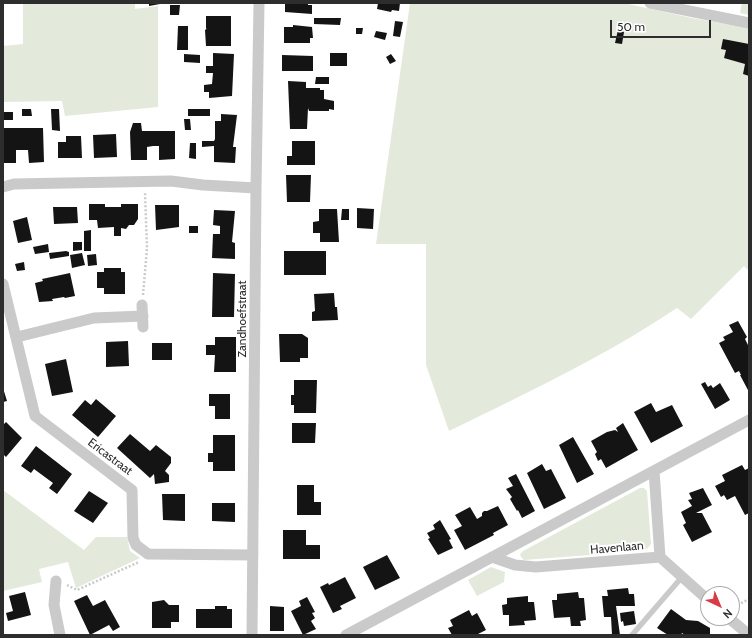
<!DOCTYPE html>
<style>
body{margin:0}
#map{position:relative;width:752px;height:638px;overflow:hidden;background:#fff;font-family:Cabin,sans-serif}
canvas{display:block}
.frame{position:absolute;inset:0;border:4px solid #2d2d2d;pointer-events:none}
.north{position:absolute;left:700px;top:586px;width:40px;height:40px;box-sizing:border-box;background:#fff;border:1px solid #ababab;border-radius:50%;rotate:136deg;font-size:11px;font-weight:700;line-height:16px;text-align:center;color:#2d2d2d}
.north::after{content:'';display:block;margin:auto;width:14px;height:18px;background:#d83b43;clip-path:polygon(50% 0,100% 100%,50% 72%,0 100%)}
.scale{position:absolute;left:610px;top:20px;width:101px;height:18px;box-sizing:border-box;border:2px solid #2d2d2d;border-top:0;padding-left:5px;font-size:12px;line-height:14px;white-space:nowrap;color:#2d2d2d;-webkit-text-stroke:3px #fff;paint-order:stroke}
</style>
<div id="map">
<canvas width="752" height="638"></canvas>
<div class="frame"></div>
<div class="north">N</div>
<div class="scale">50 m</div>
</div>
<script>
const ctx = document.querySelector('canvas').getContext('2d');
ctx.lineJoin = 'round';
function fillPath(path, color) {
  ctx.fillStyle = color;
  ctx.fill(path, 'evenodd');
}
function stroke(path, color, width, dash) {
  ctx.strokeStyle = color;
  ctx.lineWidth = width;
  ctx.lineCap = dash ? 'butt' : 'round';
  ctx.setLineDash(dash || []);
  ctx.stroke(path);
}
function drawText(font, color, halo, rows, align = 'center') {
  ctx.font = font + ' Cabin,sans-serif';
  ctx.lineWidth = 4;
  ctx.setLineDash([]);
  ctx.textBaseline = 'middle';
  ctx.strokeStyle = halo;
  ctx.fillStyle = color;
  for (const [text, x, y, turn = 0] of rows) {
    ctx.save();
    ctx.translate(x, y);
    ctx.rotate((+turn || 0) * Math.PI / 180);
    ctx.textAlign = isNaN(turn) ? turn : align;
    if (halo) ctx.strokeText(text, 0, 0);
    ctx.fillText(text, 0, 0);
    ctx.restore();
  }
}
fillPath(new Path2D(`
 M23,3H135V9L158,6V107L65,116L62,101L3,102V46L23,44Z
 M410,3H624L692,18L749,28V271L744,266L691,319L677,308C605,356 527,393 449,431L426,365V244H376Z
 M742,3H749V15L740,13Z
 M640,488H644L647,491L651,544L648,548L642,551L524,560L521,557L520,554L523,551Z
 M3,490L84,550L96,537H127L130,551L140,558L76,588L68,562L39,569L42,582L3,591Z
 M491,567L505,572L504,582L477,596L468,580Z`), '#e3eadb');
fillPath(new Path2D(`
 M149,3H160V4L149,6Z
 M285,3H308V5H312V14L285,12Z
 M378,3H400L399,11L392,10L391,12L377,9Z
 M170,5H180L179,15H170Z
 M206,16H231V46H206L205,30L208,28L206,29Z
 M314,18H341L340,25L314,24Z
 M395,21L403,22L400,37L393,36Z
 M619,22L625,23L624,29L618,28Z
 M293,25L312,27L313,38H310V43H284V27H293Z
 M178,26H188V50H177Z
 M356,28H363L362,34H356Z
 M618,30L624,32L622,44L615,43Z
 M376,31L387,33L385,40L374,37Z
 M723,39L749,44V76L743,74L745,64L724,58L726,50L721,49Z
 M213,53L234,54L232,96L209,98V92H204V85L212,84L213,73H206V66H213Z
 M330,53H347V66H330Z
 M184,54L200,55V63L184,62Z
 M391,54L396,61L390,64L386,57Z
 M282,55L313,56V71H282Z
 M316,77H329V84H315Z
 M288,81L306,82V88H320V90H324V99L334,101V110L329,109V111H309L308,108L307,129H290Z
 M22,109H31L32,116H22Z
 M51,109H59L60,131L52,130Z
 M188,109H210V116H188Z
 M3,112H13V120H3Z
 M221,114L237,115L233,147H236L235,163L214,162V146L202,147V141H214L215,139V121H221Z
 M184,119H190L191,130H185Z
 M133,123H141L142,131H175V159L159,160V146H153L147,147V160H131L130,132Z
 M3,128H43L44,162L29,163L28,150H16V163H3Z
 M116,134L117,157L94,158L93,135Z
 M66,136H81L82,158H58V142H66Z
 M292,141H315V165H287V156H292Z
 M190,143H196V159L189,158Z
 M286,175H311L310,202H287Z
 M89,204H105V207H121V204H138V219L134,225H129L126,229L121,228V236H114V227L98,228L97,220H89Z
 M155,205H179V227L156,230Z
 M53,207H77L78,223L54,224Z
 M357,208L374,209L373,229L357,228Z
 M319,209H337L339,242H320V233H313V222L319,221Z
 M342,209H349V220H341Z
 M214,210L235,211L232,242L235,243V259L212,258L213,234H220V226L213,225Z
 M27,217L32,240L18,243L13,221Z
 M189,226H198V233H189Z
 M91,230V251H84V231Z
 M73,242H82V250L73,251Z
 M48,244L49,252L35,254L33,247Z
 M66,251L69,252V256L50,259L49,253Z
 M284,251H326V275H284Z
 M82,253L85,265L72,268L70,255Z
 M96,254L97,265L88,266L87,255Z
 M24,262L25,270L17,271L15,264Z
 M104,268H121V272H125V294H104V288H97V272H104Z
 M70,273L75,296L65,298L64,297L52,299L53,301L39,302L35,283L43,281L42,279Z
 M213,273L235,274L234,317H212Z
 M334,293L335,307H337L338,320L312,321V312L315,311L314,294Z
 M738,321L747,337L745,339L749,347V392L740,375H741L739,371L735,373L719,343L725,340L723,337L733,332L729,325Z
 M279,334H302L308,338V358H300V362H280Z
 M215,337H236V372H214L215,355H206V345H215Z
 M128,341L129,366L106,367V342Z
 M152,343H172V360H152Z
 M66,359L73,392L52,396L45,364Z
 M294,380H317L316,413H294V405H291V395H294Z
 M705,382L708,387L711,385L713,388L720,383L730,400L715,409L701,384Z
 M3,388L7,401L3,402Z
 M209,394H230V419H215V406H209Z
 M96,399L116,416L98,437L72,415L85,400L91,405Z
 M651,403L656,412L672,405L683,426L651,443L634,412Z
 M6,422L22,438L6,457L3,454V425Z
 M292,423H316L315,443H292Z
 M623,423L638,450L606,468L601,459L598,461L595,454L597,452L591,441L607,432L615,430L618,432L616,428Z
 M130,434L150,451L156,445L171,457V463L165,471L169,475V482L155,484L154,474L150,478L117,448Z
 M213,435H235V471H213V462H208V453H213Z
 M573,437L594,474L577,483L559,445Z
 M36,446L72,474L57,494L49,488L53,483L34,469L31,473L21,466Z
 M542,464L546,471L551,469L566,498L544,509L527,473Z
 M742,465L745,470L749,468V513L745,515L735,496L727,500L724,495L721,497L715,486L725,481L722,475Z
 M516,474L535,511L522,518L518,510L517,511L510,499L512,497L506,489L513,486L508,478Z
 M297,485H314V502H321V515H297Z
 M703,488L712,505L696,513H702L712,532L692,542L683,525L686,523L681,512L692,506L688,500L692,499L689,493Z
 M89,491L108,503L93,523L74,511Z
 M162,494H185V521L163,520Z
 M212,503H235V522L212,521Z
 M498,506L508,525L493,533L494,535L465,550L454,530L462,526L455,515L470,507L477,519L482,516V513L484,511H487Z
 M440,520L451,539L449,540L453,548L438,555L428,539L430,538L427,533L435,529L433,525Z
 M283,530H306V545H320V559H283Z
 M387,555L400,578L375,590L363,567Z
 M345,577L356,598L340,606L342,609L333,613L320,587L328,583L329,585Z
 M628,588L629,594H634L635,606H616L620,635H612L611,617H604L602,596H608L607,590Z
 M25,592L31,615L8,621L6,613L13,611L9,596Z
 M578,592L579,598H584L586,620L580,621L581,626H571L570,617L554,618L552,600H557V594Z
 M87,595L93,606L105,600L120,627L113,631L109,625L90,635L74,601Z
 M528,596V602H534L536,620L524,621L525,625L509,626V615H503L502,605L507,604V598Z
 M307,597L315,612L312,613L315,618L311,621L316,629L303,635L291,611L301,606L299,601Z
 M164,600L169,605H179V622H171V628H152V602Z
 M215,606H227V609H232V628H196V609H215Z
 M270,606L284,607V631H270Z
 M671,609L686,620L698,621L710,628V635H685L682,633L681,635H668L657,628Z
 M469,610L472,616L477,613L486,630L476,635H452L448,628L453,626L450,620Z
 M634,611L636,624L624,626L623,621L621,622L620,613Z`), '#141414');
stroke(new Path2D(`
 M143,295L147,248L145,192
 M67,585L77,590L139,562
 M734,607L749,599`), '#cacaca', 2.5, [2, 2]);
stroke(new Path2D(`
 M632,635L682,577`), '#cacaca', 5.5);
stroke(new Path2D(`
 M650,3L749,23
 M3,187L14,184L171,181L203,185L256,188
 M3,284L35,416L132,490L133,538L136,545L148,554L253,555
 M142,305L143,327
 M17,337L94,318L143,316
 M654,471L660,557
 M492,557L515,565L536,567L660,557
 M660,557L708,600
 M56,581L54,605L60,635
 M729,618L749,635
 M252,635L256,188L259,3
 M346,635L749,420`), '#cacaca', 11);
drawText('12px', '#2d2d2d', '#fff', [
 ["Zandhoefstraat",242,319,-90],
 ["Ericastraat",110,457,37],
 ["Havenlaan",617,548,-5]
]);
</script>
